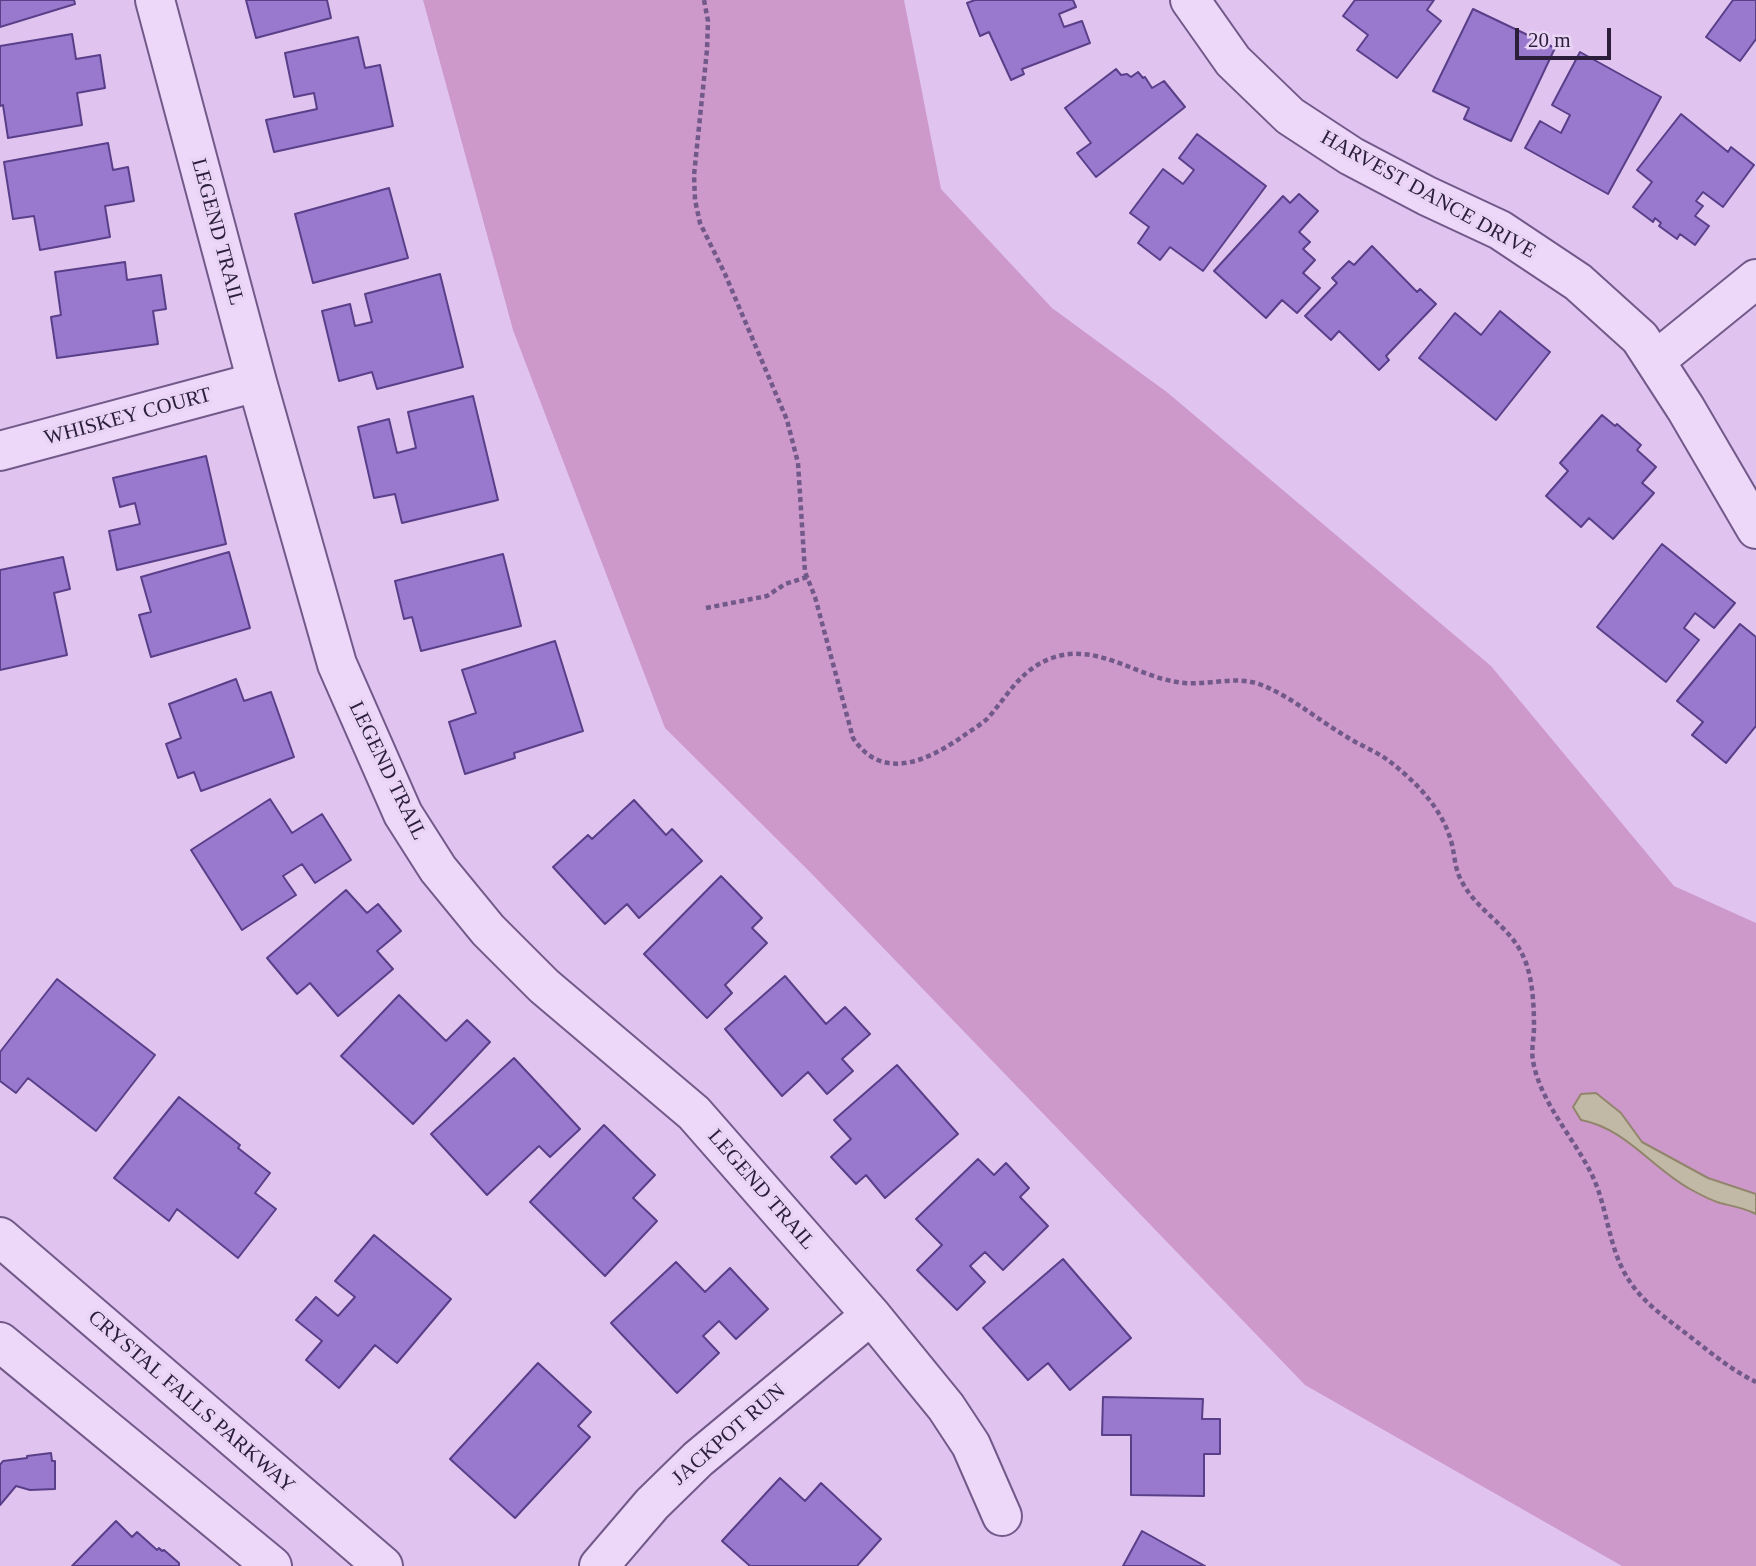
<!DOCTYPE html>
<style>
body{margin:0}
#map{position:relative;width:1756px;height:1566px;overflow:hidden;background:#e0c4ef;font-family:Georgia,serif}
canvas{display:block}
.scale{position:absolute;left:1515px;top:28px;width:96px;height:32px;box-sizing:border-box;border:4px solid #2a1e3a;border-top:0;padding-left:9px;font-size:21px;line-height:24px;white-space:nowrap;color:#2a1e3a;-webkit-text-stroke:5px #ead4f6;paint-order:stroke}
</style>
<div id="map">
<canvas width="1756" height="1566"></canvas>
<div class="scale">20 m</div>
</div>
<script>
const ctx = document.querySelector('canvas').getContext('2d');
ctx.lineJoin = 'round';
function fillPath(path, color) {
  ctx.fillStyle = color;
  ctx.fill(path, 'evenodd');
}
function stroke(path, color, width, dash) {
  ctx.strokeStyle = color;
  ctx.lineWidth = width;
  ctx.lineCap = dash ? 'butt' : 'round';
  ctx.setLineDash(dash || []);
  ctx.stroke(path);
}
function drawText(font, color, halo, rows, align = 'center') {
  ctx.font = font + ' Georgia,serif';
  ctx.lineWidth = 7;
  ctx.setLineDash([]);
  ctx.textBaseline = 'middle';
  ctx.strokeStyle = halo;
  ctx.fillStyle = color;
  for (const [text, x, y, turn = 0] of rows) {
    ctx.save();
    ctx.translate(x, y);
    ctx.rotate((+turn || 0) * Math.PI / 180);
    ctx.textAlign = isNaN(turn) ? turn : align;
    if (halo) ctx.strokeText(text, 0, 0);
    ctx.fillText(text, 0, 0);
    ctx.restore();
  }
}
fillPath(new Path2D(`
 M423,0H904L941,189L1052,308L1168,393L1491,666L1674,886L1756,923V1566H1622L1305,1385L809,871L665,728L513,330Z`), '#cd98ca');
const water = new Path2D(`
 M1596,1093L1621,1113L1642,1142L1708,1178L1756,1194V1214C1745,1208 1732,1206 1720,1203C1710,1200 1699,1194 1690,1189C1652,1168 1625,1128 1581,1120L1573,1107L1581,1094Z`);
fillPath(water, '#c2b8a6');
stroke(water, '#91866c', 2);
const building = new Path2D(`
 M0,0H74L75,4L0,27Z
 M246,0H327L331,18L256,38Z
 M975,0H1073L1076,7L1059,14L1064,27L1082,21L1090,43L1022,69L1024,74L1011,80L989,32L980,36L967,3Z
 M1355,0H1434L1427,10L1441,21L1397,78L1357,50L1368,35L1343,16Z
 M1733,0H1756V39L1740,61L1706,37Z
 M1473,9L1555,48L1511,141L1464,119L1469,108L1433,91Z
 M72,34L76,59L100,55L105,88L77,93L82,125L8,138L3,105L0,106V46Z
 M358,37L365,68L380,65L393,126L274,152L266,120L317,109L314,93L294,97L285,53Z
 M1580,52L1661,97L1608,194L1525,148L1540,121L1561,133L1570,115L1552,105Z
 M1116,69L1121,75L1127,74L1131,77L1138,72L1143,78L1145,77L1152,88L1164,81L1185,107L1096,177L1077,153L1091,143L1065,108Z
 M1681,114L1728,152L1731,147L1754,165L1723,207L1703,192L1696,201L1703,206L1695,216L1709,226L1695,245L1680,234L1677,239L1659,226L1661,223L1655,218L1653,222L1633,207L1652,182L1637,170Z
 M1197,134L1266,186L1203,271L1170,247L1160,260L1138,243L1149,227L1130,213L1163,169L1183,184L1194,170L1179,158Z
 M108,143L113,170L128,167L134,201L105,206L110,237L40,250L34,216L13,219L4,162Z
 M389,188L408,258L313,283L295,214Z
 M1299,194L1318,211L1299,232L1310,242L1303,249L1315,260L1303,273L1320,288L1297,313L1282,300L1266,318L1214,271L1283,196L1290,203Z
 M1372,246L1417,292L1420,289L1436,304L1386,356L1389,360L1379,370L1339,331L1331,340L1305,316L1337,283L1332,278L1349,261L1354,265Z
 M125,262L127,280L161,275L166,309L153,311L158,344L57,358L51,317L61,315L55,272Z
 M440,274L463,367L377,389L372,372L339,381L322,311L350,304L355,326L372,322L365,294Z
 M1500,311L1550,352L1496,420L1419,358L1455,313L1481,335Z
 M473,396L498,500L402,523L395,494L374,498L358,427L389,419L397,453L416,448L408,412Z
 M1602,415L1615,426L1617,424L1641,445L1637,450L1656,467L1642,483L1654,493L1613,539L1589,518L1581,527L1546,496L1568,471L1560,463Z
 M206,456L226,544L117,570L109,531L140,524L135,503L120,507L113,478Z
 M1662,544L1735,603L1714,628L1695,613L1684,628L1699,640L1666,682L1597,627Z
 M229,552L250,628L151,657L139,615L151,612L141,577Z
 M503,554L521,626L421,651L412,617L404,619L395,581Z
 M63,557L70,589L54,593L67,655L0,670V570Z
 M1740,624L1756,637V726L1726,763L1692,735L1703,722L1677,701Z
 M555,641L583,731L514,753L515,758L465,774L449,722L476,713L462,670Z
 M236,679L244,701L271,692L294,757L201,791L194,772L178,778L166,744L181,738L169,704Z
 M270,799L292,833L322,814L351,860L315,883L302,864L283,876L296,895L242,930L191,850Z
 M634,800L666,835L672,829L702,861L639,918L627,904L605,924L553,867L588,835L592,839Z
 M721,876L762,918L752,928L767,943L725,985L732,993L707,1018L644,954Z
 M346,890L367,913L378,904L401,931L377,951L393,969L338,1016L310,983L297,994L267,958Z
 M785,976L826,1024L845,1007L870,1034L842,1059L853,1071L827,1094L808,1072L782,1096L725,1029Z
 M57,979L155,1055L96,1131L28,1078L16,1093L0,1081V1052Z
 M399,995L446,1041L467,1020L490,1042L413,1124L341,1056Z
 M514,1058L580,1129L550,1157L539,1146L487,1195L431,1134Z
 M897,1065L958,1134L885,1198L866,1175L856,1184L831,1157L851,1139L834,1120Z
 M179,1097L240,1145L238,1148L270,1173L255,1193L276,1209L238,1258L177,1209L169,1221L114,1178Z
 M604,1125L655,1175L633,1198L657,1221L605,1276L530,1202Z
 M978,1159L994,1175L1006,1163L1029,1188L1020,1197L1048,1226L1003,1270L985,1252L970,1266L985,1282L957,1310L917,1270L942,1245L916,1219Z
 M374,1235L451,1299L397,1363L375,1345L339,1388L306,1360L322,1341L296,1320L316,1297L338,1316L355,1297L335,1281Z
 M1063,1259L1131,1338L1070,1390L1048,1363L1028,1380L983,1328Z
 M676,1262L705,1292L730,1268L768,1309L736,1339L719,1321L703,1336L719,1353L677,1393L611,1323Z
 M538,1363L591,1412L578,1426L590,1437L515,1518L450,1459Z
 M1103,1397L1203,1399L1202,1419H1220V1454H1204V1496L1131,1495V1435H1102Z
 M51,1453L52,1461H55V1489L30,1490L16,1486L0,1505V1465L3,1461L27,1458V1456Z
 M780,1478L805,1501L821,1483L881,1539L857,1566H750L722,1541Z
 M116,1521L132,1537L137,1532L157,1550L159,1548L162,1551L164,1550L179,1563V1566H72Z
 M1142,1531L1205,1566H1123Z`);
fillPath(building, '#9879ce');
stroke(building, '#593f89', 2);
const minor = new Path2D(`
 M155,0L257,382L337,664L403,814L438,869L488,930L544,986L694,1113L871,1315L946,1407L971,1445L1002,1516
 M1190,0L1233,61L1290,116L1351,156L1427,196L1500,230L1578,282L1640,338L1686,409L1756,529
 M1655,361L1756,279
 M0,451L257,382
 M0,1237L383,1566
 M0,1342L272,1566
 M599,1566L652,1504L698,1459L871,1315`);
stroke(minor, '#715a8a', 42);
stroke(new Path2D(`
 M704,0L708,21L707,50L694,175L695,200L700,223L725,274L787,420L798,463L805,572L815,597L853,738C883,784 931,759 966,734C973,729 982,724 988,718C1008,695 1021,669 1052,658C1096,642 1136,676 1177,682C1204,687 1233,675 1259,684C1291,696 1318,720 1347,737C1361,746 1376,751 1389,761C1415,781 1442,808 1451,841C1455,854 1454,867 1461,880C1478,914 1515,927 1527,966C1533,985 1534,1008 1534,1027C1534,1038 1531,1050 1533,1061C1540,1101 1572,1136 1590,1171C1606,1201 1607,1237 1622,1268C1637,1299 1662,1315 1688,1335C1710,1352 1731,1370 1756,1382
 M706,608L767,596L785,584L807,577`), '#715a8a', 4.5, [5, 3.5]);
stroke(minor, '#eed8f9', 38);
drawText('21px', '#2a1e3a', '#ead4f6', [
 ["HARVEST DANCE DRIVE",1428,195,29],
 ["LEGEND TRAIL",217,232,75],
 ["WHISKEY COURT",128,417,-15],
 ["LEGEND TRAIL",387,771,64],
 ["LEGEND TRAIL",761,1190,49],
 ["CRYSTAL FALLS PARKWAY",191,1402,41],
 ["JACKPOT RUN",729,1435,-41]
]);
</script>
